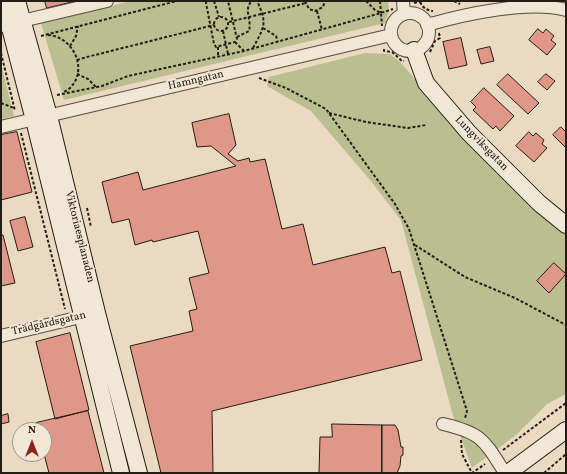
<!DOCTYPE html>
<meta charset="utf-8">
<style>
body{margin:0}
#map{position:relative;width:567px;height:474px;overflow:hidden;background:#eadac2;font-family:Vollkorn,serif}
canvas{display:block}
.frame{position:absolute;inset:0;border:2px solid #241d13;pointer-events:none}
.north{position:absolute;left:12px;top:422px;width:40px;height:40px;box-sizing:border-box;background:#f1e7d7;border:1px solid #9f9689;border-radius:50%;rotate:0deg;font-size:11px;font-weight:700;line-height:16px;text-align:center;color:#241d13}
.north::after{content:'';display:block;margin:auto;width:14px;height:18px;background:#8f2418;clip-path:polygon(50% 0,100% 100%,50% 72%,0 100%)}
</style>
<div id="map">
<canvas width="567" height="474"></canvas>
<div class="frame"></div>
<div class="north">N</div>
</div>
<script>
const ctx = document.querySelector('canvas').getContext('2d');
ctx.lineJoin = 'round';
function fillPath(path, color) {
  ctx.fillStyle = color;
  ctx.fill(path, 'evenodd');
}
function stroke(path, color, width, dash) {
  ctx.strokeStyle = color;
  ctx.lineWidth = width;
  ctx.lineCap = dash ? 'butt' : 'round';
  ctx.setLineDash(dash || []);
  ctx.stroke(path);
}
function drawText(font, color, halo, rows, align = 'center') {
  ctx.font = font + ' Vollkorn,serif';
  ctx.lineWidth = 4;
  ctx.setLineDash([]);
  ctx.textBaseline = 'middle';
  ctx.strokeStyle = halo;
  ctx.fillStyle = color;
  for (const [text, x, y, turn = 0] of rows) {
    ctx.save();
    ctx.translate(x, y);
    ctx.rotate((+turn || 0) * Math.PI / 180);
    ctx.textAlign = isNaN(turn) ? turn : align;
    if (halo) ctx.strokeText(text, 0, 0);
    ctx.fillText(text, 0, 0);
    ctx.restore();
  }
}
fillPath(new Path2D(`
 M131,1H388L389,11L385,23L64,100L41,23Z
 M365,53L390,54L401,63L421,86L566,231V394L547,404L516,435L472,468L453,416L401,220L370,180L311,111L267,86L269,77Z
 M1,63L14,116L1,119Z`), '#bbbe90');
const building = new Path2D(`
 M45,1H76L47,8Z
 M538,29L543,33L546,29L554,36L551,40L556,44L547,55L529,40Z
 M461,38L467,65L449,69L443,42Z
 M490,47L494,61L481,64L477,50Z
 M508,74L539,103L528,114L497,85Z
 M546,74L555,81L547,90L538,82Z
 M484,88L514,116L500,131L496,126L493,129L473,110L476,107L471,102Z
 M229,114L236,145L228,154L238,161L249,158L250,162L265,159L282,229L303,224L313,265L385,247L392,273L400,271L422,360L212,411L213,473H161L130,346L193,331L189,311L197,309L189,278L209,273L198,231L153,242L152,240L135,245L129,219L112,223L102,182L138,172L143,190L236,166L211,146L197,147L192,123Z
 M561,127L566,132V148L553,135Z
 M17,132L32,192L1,200V135Z
 M529,132L533,136L536,133L544,140L542,144L547,148L534,162L516,146Z
 M25,217L33,247L18,251L10,221Z
 M1,235H3L15,283L1,286Z
 M554,263L566,274L549,293L537,281Z
 M70,333L89,410L55,419L36,342Z
 M88,411L104,473H49L44,454V430H38L36,423Z
 M8,414L9,422L1,424V416Z
 M332,424L382,425V473H319L320,437H332Z
 M382,425H395L398,430L401,447H403V455L401,456L400,466L397,473H382Z`);
fillPath(building, '#e19788');
stroke(building, '#241d13', 1);
const street = new Path2D(`
 M403,1L404,14
 M391 32a19 19 0 1 1 38 0a19 19 0 1 1-38 0Z
 M427,25C465,14 529,0 566,10
 M1,26L107,1
 M1,127L391,35
 M1,336L89,315
 M443,424C482,433 484,440 505,473`);
const secondary = new Path2D(`
 M3,1L34,120L121,473
 M17,1L49,116L97,313L139,473
 M414,50L426,83L469,133L539,203L566,225
 M508,473L566,430`);
stroke(street, '#564c3f', 14);
stroke(secondary, '#241d13', 18);
stroke(new Path2D(`
 M206,1V3L214,44L216,47L235,42L237,39L228,1
 M214,1L219,17
 M305,1L309,9L315,11L323,7L325,1
 M366,1L375,10L381,13L382,26
 M380,1L381,13
 M454,1L460,4
 M420,2C423,8 426,10 433,11
 M414,3L423,1
 M317,11L322,30
 M214 24a7 7 0 1 1 14 0a7 7 0 1 1-14 0Z
 M229,22L306,3
 M263,28L276,36L278,42
 M223,31L228,54
 M48,35C71,36 89,67 71,87C69,89 66,91 64,92
 M41,36L177,1
 M237,37L249,31C252,20 243,9 252,1
 M235,42L244,51
 M70,46L76,36L78,26
 M218,47V57
 M253,48C264,27 268,24 257,1
 M384,49V51L392,52L402,61H404
 M430,52L435,41L440,38L439,33
 M1,53L15,111
 M77,60L87,57L214,25
 M77,74L88,79L96,87
 M259,78L286,88L326,109L395,204L409,229L467,411L465,418
 M57,95L102,86L128,76L244,51L381,13L393,9
 M1,103L14,108
 M329,113L366,122L408,128L426,125
 M21,133L65,309
 M87,208L91,227
 M415,245L465,277L515,298L566,325
 M461,440L462,454L472,473L485,464
 M503,450L566,403
 M544,473L566,454`), '#241d13', 2, [3, 2]);
stroke(street, '#f1e7d7', 12);
stroke(secondary, '#f1e7d7', 16);
drawText('11px', '#241d13', '#f1e7d7', [
 ["Hamngatan",196,81,-13],
 ["Lungviksgatan",481,144,46],
 ["Viktoriaesplanaden",79,237,76],
 ["Trädgårdsgatan",49,324,-13]
]);
</script>
